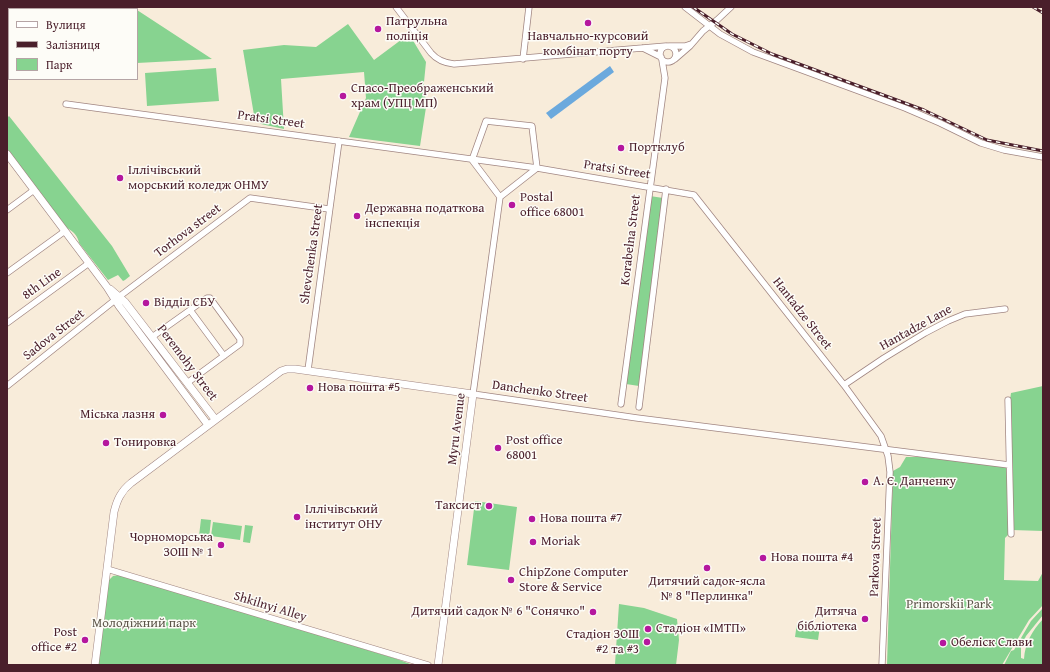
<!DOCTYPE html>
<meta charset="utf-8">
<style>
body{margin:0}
#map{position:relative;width:1050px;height:672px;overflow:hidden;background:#f8ecda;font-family:"Gentium Book Plus",serif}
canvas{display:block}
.frame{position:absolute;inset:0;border:8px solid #4a1f2b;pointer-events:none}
.legend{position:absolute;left:8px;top:8px;width:130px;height:72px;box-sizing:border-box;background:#fdfcf7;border:1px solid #b5a4a5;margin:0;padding:5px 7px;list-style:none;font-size:12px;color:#4a1f2b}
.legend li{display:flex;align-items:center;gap:8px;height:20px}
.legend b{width:20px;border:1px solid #b5a4a5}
</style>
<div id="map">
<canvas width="1050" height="672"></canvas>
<div class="frame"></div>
<ul class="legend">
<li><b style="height:5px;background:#fff"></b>Вулиця</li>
<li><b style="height:5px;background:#4a1f2b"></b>Залізниця</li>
<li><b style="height:11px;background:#87d390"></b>Парк</li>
</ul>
</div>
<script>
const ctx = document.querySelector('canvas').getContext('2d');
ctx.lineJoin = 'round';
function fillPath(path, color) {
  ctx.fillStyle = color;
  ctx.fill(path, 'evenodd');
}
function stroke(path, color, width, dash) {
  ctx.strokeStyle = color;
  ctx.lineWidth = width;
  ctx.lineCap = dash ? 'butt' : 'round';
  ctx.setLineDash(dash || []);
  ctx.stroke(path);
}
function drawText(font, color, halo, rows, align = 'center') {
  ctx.font = font + ' "Gentium Book Plus",serif';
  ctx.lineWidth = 3;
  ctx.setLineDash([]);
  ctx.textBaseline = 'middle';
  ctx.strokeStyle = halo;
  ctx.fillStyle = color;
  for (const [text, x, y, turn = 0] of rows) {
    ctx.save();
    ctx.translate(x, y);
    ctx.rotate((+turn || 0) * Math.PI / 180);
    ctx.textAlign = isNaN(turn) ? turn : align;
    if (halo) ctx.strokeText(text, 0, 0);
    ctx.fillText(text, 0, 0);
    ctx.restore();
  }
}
fillPath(new Path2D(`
 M7,7H132L135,9H9V19L7,18Z
 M137,10L212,59L137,63Z
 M348,24L374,60L409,34L426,62L423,92L427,101L420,146L349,137L366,98L364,72L281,79L284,129L261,124L254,115L243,50L284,45L316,47Z
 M216,68L219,101L147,106L145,73Z
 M9,116L112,246L130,276L125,280L123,281L118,275L108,280L79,243C78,236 73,231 67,228L7,151V118Z
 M650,196L663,198L639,386L626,384Z
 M1043,386V531L1012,530L1010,400L1011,393Z
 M921,455L1008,467L1009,534L1005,538L1004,580L1038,581L1043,572V605L1029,620L1002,665H887L893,471L900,467L906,457H921Z
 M475,501L517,507L509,570L467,565Z
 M201,519L211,520L209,538L199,536Z
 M213,522L242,526L240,540L211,536Z
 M245,525L253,526L250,543L243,542Z
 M119,575L394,658L413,665H98L109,580L113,576Z
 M619,604L644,608L677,619L679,640L676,665H611L615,664Z
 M1043,608V615L1026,636L1021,647V658L1024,659C1025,643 1032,631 1043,619V665H1004L1011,651L1014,650L1031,621Z
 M797,623L820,626L818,640L795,637Z`), '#87d390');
fillPath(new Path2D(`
 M610,66L614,72L551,119L546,113Z`), '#6ba9dd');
const minor = new Path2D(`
 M396,7L431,53C437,60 444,63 454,64L666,46
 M685,7L720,34L753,52L905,108L940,123L981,143L1004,150L1043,157
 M660 54a8 8 0 1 1 16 0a8 8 0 1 1-16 0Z
 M670,46H685L691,44
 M643,48L661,57
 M523,59L529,7
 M675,59L690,46L703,31L717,20L731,7
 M66,104L537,168L694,195L844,385L881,436L888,456L890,472L882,665
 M472,160L486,121L532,126L537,168
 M472,160L500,197
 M500,197L473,394L637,418L1009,465
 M500,197L537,168
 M7,210L34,190
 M7,273L65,231
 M190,310L224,356
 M7,323L89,263
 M152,337L207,298H210L240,339V344L187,383
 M308,370L339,141
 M844,385L884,358L925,333L948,321L965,314L1005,309
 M7,386L120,296L250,198L329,209
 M1008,400L1011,534
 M621,404L665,78L662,60
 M639,407L666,189
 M107,569L428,665`);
const major = new Path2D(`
 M7,154L107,287L119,306L208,425
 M110,289L125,302L215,419
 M95,665L114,512C117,500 121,491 131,483L281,371L287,369H295L473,394L438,665`);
stroke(minor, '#a18682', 7);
stroke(major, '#a18682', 8);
stroke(minor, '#fff', 5.5);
stroke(major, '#fff', 7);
const rail = new Path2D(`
 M693,7L732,34L772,54L924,110L987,140L1043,151
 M1033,7L1043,13`);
stroke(rail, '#4a1f2b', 3);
stroke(rail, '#fdfcf7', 1.5, [4.5]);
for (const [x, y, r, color] of [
 [588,23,4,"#b5179e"],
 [378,29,4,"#b5179e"],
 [343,96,4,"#b5179e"],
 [621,148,4,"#b5179e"],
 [120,178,4,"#b5179e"],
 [512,205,4,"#b5179e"],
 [357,216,4,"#b5179e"],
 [146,303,4,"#b5179e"],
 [310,388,4,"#b5179e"],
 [163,415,4,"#b5179e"],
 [106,443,4,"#b5179e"],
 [498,448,4,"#b5179e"],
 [865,482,4,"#b5179e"],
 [489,506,4,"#b5179e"],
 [297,517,4,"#b5179e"],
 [532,519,4,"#b5179e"],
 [533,542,4,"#b5179e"],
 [221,545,4,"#b5179e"],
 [763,558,4,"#b5179e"],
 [707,568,4,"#b5179e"],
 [511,580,4,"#b5179e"],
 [593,612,4,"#b5179e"],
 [865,619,4,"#b5179e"],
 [648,629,4,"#b5179e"],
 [85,640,4,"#b5179e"],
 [647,642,4,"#b5179e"],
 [943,643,4,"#b5179e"]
]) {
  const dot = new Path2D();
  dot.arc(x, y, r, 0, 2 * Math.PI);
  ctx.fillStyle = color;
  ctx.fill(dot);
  stroke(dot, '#fdfcf7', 1.5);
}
drawText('13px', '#4a1f2b', '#fdfcf7', [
 ["Патрульна",386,22],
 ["поліція",386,37],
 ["Навчально-курсовий",588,37,"center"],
 ["комбінат порту",588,52,"center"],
 ["Спасо-Преображенський",351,89],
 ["храм (УПЦ МП)",351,104],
 ["Портклуб",629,148],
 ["Іллічівський",128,171],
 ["морський коледж ОНМУ",128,186],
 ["Postal",520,198],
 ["office 68001",520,213],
 ["Державна податкова",365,209],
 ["інспекція",365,224],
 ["Відділ СБУ",154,303],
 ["Нова пошта #5",318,388],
 ["Міська лазня",155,415,"right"],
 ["Post office",506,441],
 ["68001",506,456],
 ["Тонировка",114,443],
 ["А. Є. Данченку",873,482],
 ["Таксист",481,506,"right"],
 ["Іллічівський",305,510],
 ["інститут ОНУ",305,525],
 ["Нова пошта #7",540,519],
 ["Чорноморська",213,538,"right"],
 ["ЗОШ № 1",213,553,"right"],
 ["Moriak",541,542],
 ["Нова пошта #4",771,558],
 ["ChipZone Computer",519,573],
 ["Store & Service",519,588],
 ["Дитячий садок-ясла",707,582,"center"],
 ["№ 8 \"Перлинка\"",707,597,"center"],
 ["Дитячий садок № 6 \"Сонячко\"",585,612,"right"],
 ["Дитяча",857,612,"right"],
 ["бібліотека",857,627,"right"],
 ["Стадіон «ІМТП»",656,629],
 ["Post",77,633,"right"],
 ["office #2",77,648,"right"],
 ["Стадіон ЗОШ",639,635,"right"],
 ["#2 та #3",639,650,"right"],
 ["Обеліск Cлави",951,643]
], 'left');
drawText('13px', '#4a1f2b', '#fdfcf7', [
 ["Pratsi Street",271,120,8],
 ["Pratsi Street",617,170,9],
 ["Torhova street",188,231,-37],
 ["Korabelna Street",631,240,-83],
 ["Shevchenka Street",312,254,-82],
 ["8th Line",42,284,-36],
 ["Hantadze Street",802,314,52],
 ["Hantadze Lane",916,328,-29],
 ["Sadova Street",54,335,-38],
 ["Peremohy Street",187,363,53],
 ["Danchenko Street",540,392,8],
 ["Myru Avenue",457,429,-83],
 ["Parkova Street",876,557,-88],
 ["Shkilnyi Alley",270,607,17]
]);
drawText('13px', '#5c5549', '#fdfcf7', [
 ["Primorskii Park",949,605],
 ["Молодіжний парк",144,624]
]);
</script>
